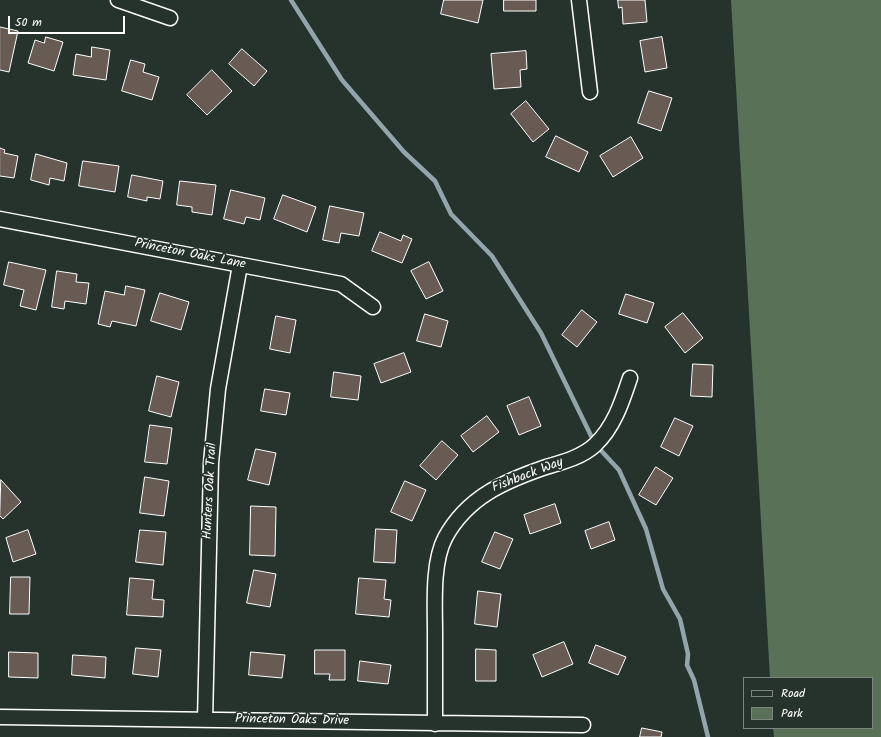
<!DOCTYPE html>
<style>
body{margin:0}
#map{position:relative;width:881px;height:737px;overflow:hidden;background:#26332d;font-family:Kalam,sans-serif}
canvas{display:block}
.legend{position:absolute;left:743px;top:677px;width:130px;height:52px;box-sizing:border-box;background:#26332d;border:1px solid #7d8581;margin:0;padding:5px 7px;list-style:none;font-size:12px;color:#fff}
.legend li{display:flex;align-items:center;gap:8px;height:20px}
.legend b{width:20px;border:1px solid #7d8581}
.scale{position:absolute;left:8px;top:16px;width:117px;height:18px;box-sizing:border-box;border:2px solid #fff;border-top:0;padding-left:5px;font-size:12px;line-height:14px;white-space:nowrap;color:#fff;-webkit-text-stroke:3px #26332d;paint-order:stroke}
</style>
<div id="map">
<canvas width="881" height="737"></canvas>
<ul class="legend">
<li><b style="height:5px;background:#26332d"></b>Road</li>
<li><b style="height:11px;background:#587157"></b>Park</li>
</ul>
<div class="scale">50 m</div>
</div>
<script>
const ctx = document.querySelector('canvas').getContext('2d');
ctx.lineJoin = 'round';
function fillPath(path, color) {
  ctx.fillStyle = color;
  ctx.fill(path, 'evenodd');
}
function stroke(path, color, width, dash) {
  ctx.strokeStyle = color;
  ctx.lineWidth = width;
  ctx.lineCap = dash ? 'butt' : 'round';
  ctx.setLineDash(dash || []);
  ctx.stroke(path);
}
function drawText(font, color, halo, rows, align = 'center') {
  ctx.font = font + ' Kalam,sans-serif';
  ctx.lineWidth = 3.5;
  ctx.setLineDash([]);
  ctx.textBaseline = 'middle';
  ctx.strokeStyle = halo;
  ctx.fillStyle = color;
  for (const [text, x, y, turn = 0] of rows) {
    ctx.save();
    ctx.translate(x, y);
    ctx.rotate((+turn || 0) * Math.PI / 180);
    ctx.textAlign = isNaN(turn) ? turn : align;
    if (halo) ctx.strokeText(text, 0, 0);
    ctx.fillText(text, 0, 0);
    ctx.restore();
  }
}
fillPath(new Path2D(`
 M731,0H881V737H774L773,728H872V678H770Z`), '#587157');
stroke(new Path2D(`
 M291,0L342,80L404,152L435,181L451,214L492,256L541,333L595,444L619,470L646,529L663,589L680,619L688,654L687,665L694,680L708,737`), '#93a5aa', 4.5);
const building = new Path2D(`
 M444,0H483L478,23L441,14Z
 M504,0H536V11H504Z
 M618,0H645L647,22L623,24L622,7L619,8Z
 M0,27L18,31L9,72L0,70Z
 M46,37L63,42L54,71L28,63L35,40L44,43Z
 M662,37L667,68L645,72L640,41Z
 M92,47L110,50L106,80L73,75L76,54L91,57Z
 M242,49L267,71L254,86L229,64Z
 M526,51L527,69L520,70L521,87L494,89L491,54Z
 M131,60L145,64L143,72L159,77L152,100L122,91Z
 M212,70L232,91L207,115L187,95Z
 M649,91L672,98L661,131L638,123Z
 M526,101L549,129L533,142L511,114Z
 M556,136L588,152L579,172L546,157Z
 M631,137L643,158L613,177L600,156Z
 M0,148L5,150L4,153L18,156L14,178L0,176Z
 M36,154L67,163L64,181L50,178L49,185L31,180Z
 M83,161L119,166L115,192L79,186Z
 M132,175L163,181L160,199L147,197V201L128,197Z
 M180,181L216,185L212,215L192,212V207L177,205Z
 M231,190L265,198L260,220L246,217L244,224L224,219Z
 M283,195L316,207L307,232L274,219Z
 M330,206L364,213L359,236L341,233L339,243L323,240Z
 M380,232L401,241L403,235L412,239L402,263L372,251Z
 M9,262L46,270L36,310L20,306L24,290L4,285Z
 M429,262L443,291L426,299L411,271Z
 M57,271L77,274L76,282L89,283L86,304L65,301L64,309L52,307Z
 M126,286L145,290L136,326L112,321L110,327L98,324L105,291L124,295Z
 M160,293L189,302L181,330L151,321Z
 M626,294L654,303L647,323L619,314Z
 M582,310L597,322L577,347L562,335Z
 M683,313L703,338L685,353L665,327Z
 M425,314L448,321L441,347L417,341Z
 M276,316L296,320L290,353L270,349Z
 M404,353L411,372L381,383L374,364Z
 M693,364L713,365L712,397L691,396Z
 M334,372L361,376L358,400L331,397Z
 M157,376L179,382L171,417L149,411Z
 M265,389L290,393L286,415L261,411Z
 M529,397L541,426L519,435L507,406Z
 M487,416L499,432L473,452L461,436Z
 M675,418L693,426L679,456L661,447Z
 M150,425L172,428L167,464L145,462Z
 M442,441L458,455L436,480L420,466Z
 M256,449L276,453L269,485L248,480Z
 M656,467L673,478L656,505L639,495Z
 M145,477L169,481L164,516L140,513Z
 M1,480L21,502L3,519L0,516Z
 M405,481L426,490L412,521L391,512Z
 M555,504L561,523L530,534L524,515Z
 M251,506L276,507L275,556L250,555Z
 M609,522L615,540L591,549L585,531Z
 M376,529L397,530L395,563L374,562Z
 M28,530L36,554L13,562L6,538Z
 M140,530L166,532L163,565L136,562Z
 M495,532L513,539L500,569L482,562Z
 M254,570L276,574L270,607L247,603Z
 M11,577H30L29,614H10Z
 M130,578L154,580L152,599L164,600L163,617L127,615Z
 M359,578L386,580L384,599L391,600L389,617L356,614Z
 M478,591L501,594L497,627L475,624Z
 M564,642L573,664L542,677L533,655Z
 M596,645L626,657L618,675L589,663Z
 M136,648L161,650L158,677L133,674Z
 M476,649L496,650V681H476Z
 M315,650H345V680H329L330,674H315Z
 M9,652L38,653V678L9,677Z
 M251,652L285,655L282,678L249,675Z
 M73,655L106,657L105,678L72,675Z
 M360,661L391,665L388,684L358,681Z
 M642,728L662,732L661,737H640Z`);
fillPath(building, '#675b53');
stroke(building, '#fff', 1);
const street = new Path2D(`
 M118,0L170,18
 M579,0L590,92
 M0,219L341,284L373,307
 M0,717L583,725
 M205,720L211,463L218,389L240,265
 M435,724C435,693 435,663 435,633C435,605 432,563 445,538C467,497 505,481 546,467C563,462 582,457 595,445C614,427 622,402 630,378`);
stroke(street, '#fff', 17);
stroke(street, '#26332d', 14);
drawText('13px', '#fff', '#26332d', [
 ["Princeton Oaks Lane",190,255,11],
 ["Fishback Way",528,476,-21],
 ["Hunters Oak Trail",211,491,-87],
 ["Princeton Oaks Drive",292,721,1]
]);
</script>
